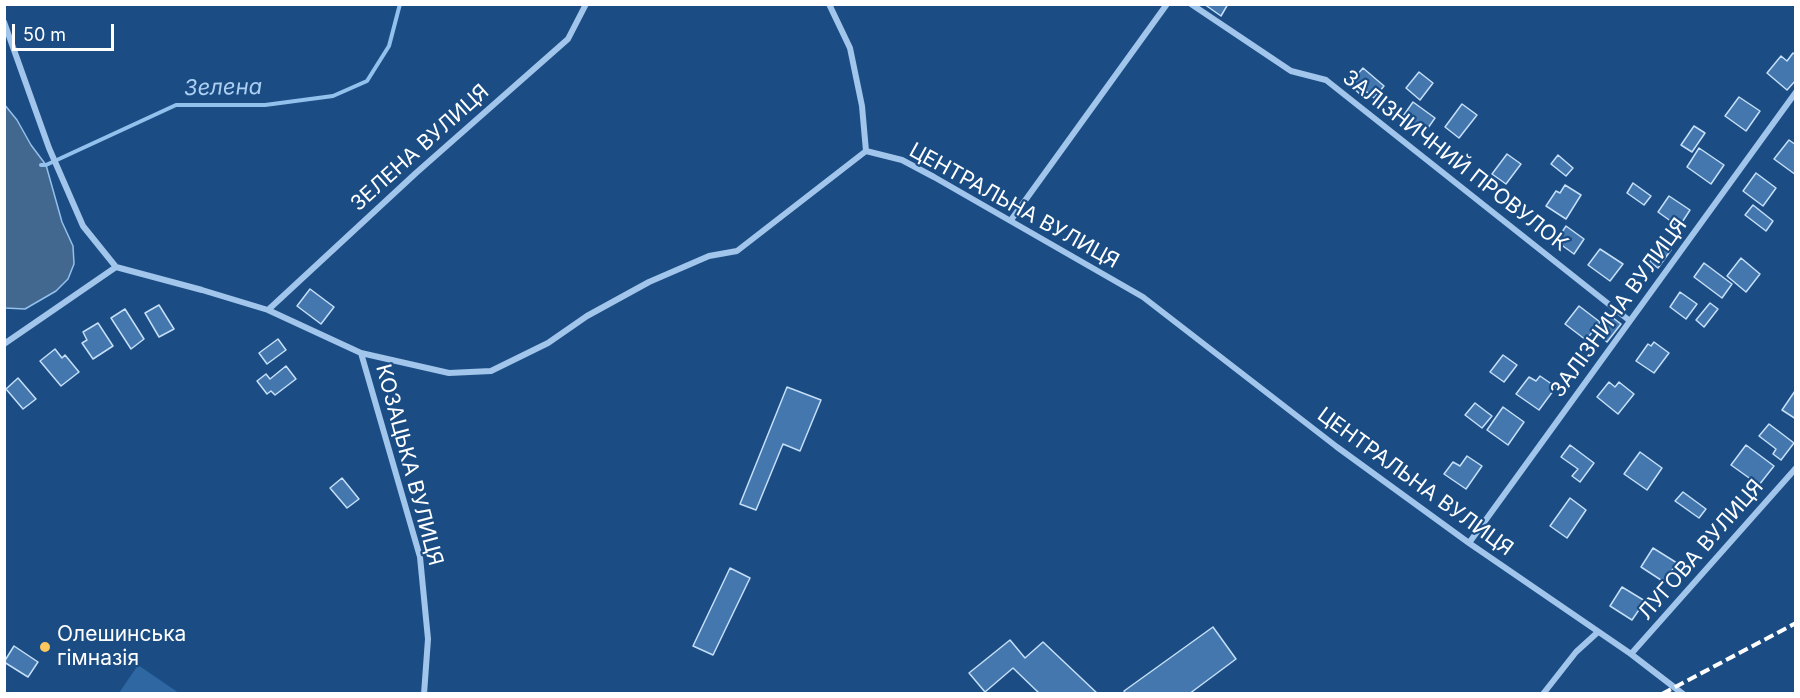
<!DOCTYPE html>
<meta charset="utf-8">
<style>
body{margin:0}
#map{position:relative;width:1800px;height:698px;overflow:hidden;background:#1b4d84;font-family:Inter,sans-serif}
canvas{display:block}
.frame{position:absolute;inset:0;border:6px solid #fff;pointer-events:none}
.scale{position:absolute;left:12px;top:24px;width:102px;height:27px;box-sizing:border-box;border:3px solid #fff;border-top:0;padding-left:8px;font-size:18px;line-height:21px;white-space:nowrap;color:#fff;-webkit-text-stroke:4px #1b4d84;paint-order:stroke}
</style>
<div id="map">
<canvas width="1800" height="698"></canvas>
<div class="frame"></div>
<div class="scale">50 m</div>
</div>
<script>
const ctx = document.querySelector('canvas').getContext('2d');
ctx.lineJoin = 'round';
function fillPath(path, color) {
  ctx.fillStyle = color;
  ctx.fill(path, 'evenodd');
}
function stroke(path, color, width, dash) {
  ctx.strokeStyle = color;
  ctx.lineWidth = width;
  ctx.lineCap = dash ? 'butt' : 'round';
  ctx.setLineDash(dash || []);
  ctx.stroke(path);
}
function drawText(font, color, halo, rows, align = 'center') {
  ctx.font = font + ' Inter,sans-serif';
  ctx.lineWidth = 4.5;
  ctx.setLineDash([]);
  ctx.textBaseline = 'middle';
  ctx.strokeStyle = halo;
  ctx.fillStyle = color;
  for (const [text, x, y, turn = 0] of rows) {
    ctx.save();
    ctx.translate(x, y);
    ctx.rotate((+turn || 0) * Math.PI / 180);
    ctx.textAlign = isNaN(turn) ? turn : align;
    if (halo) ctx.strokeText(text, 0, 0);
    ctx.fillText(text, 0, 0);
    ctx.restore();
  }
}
fillPath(new Path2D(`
 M138,665L179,693H119Z`), '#2e67a2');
const water = new Path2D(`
 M4,104L17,120L31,145L46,165L62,222L73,246L74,264L68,279L56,291L25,309L5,308Z`);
fillPath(water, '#436890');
stroke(water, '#93c1ed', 1.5);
stroke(new Path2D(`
 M41,165H46L176,105H265L333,96L367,81L389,46L400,4`), '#93c1ed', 4);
const building = new Path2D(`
 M1204,4H1228L1221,16Z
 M1793,53L1796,55V80L1787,90L1767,73L1781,56L1787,61Z
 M1363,68L1384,86L1374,98L1366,91L1362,96L1349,84Z
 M1419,72L1433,83L1420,100L1406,88Z
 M1739,97L1760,111L1746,131L1725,116Z
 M1413,102L1435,118L1423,135L1401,119Z
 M1462,104L1477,115L1459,138L1445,127Z
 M1694,126L1705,133L1692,152L1681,145Z
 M1789,140L1796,145V175L1774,159Z
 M1699,148L1724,165L1711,184L1687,167Z
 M1507,154L1521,164L1506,184L1492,174Z
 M1558,155L1573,168L1566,176L1551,164Z
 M1756,173L1776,188L1763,206L1743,191Z
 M1633,183L1651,196L1644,205L1627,193Z
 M1565,185L1581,195L1566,219L1546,206L1556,191L1560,193Z
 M1669,196L1690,210L1679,227L1658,212Z
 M1753,205L1773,221L1766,231L1745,215Z
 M1566,226L1584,239L1574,254L1556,241Z
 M1663,244L1671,250L1658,268L1650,262Z
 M1600,249L1623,264L1610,281L1588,265Z
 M1741,258L1760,274L1746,292L1727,276Z
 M1704,263L1732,284L1722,298L1694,277Z
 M310,289L334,307L321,324L297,306Z
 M1680,292L1697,304L1686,319L1670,307Z
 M1710,303L1718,309L1704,327L1696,320Z
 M159,305L174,329L159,337L145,313Z
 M1579,306L1600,322L1586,340L1565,324Z
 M125,309L144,339L131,349L111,318Z
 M1612,317L1621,324L1607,342L1598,335Z
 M98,323L113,346L93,359L82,343L87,340L83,332Z
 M278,339L286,350L267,364L259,353Z
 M1654,342L1669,353L1654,373L1636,361L1648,344L1651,346Z
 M55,349L62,358L65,355L79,372L61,386L40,361Z
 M1503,355L1517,365L1504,382L1490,372Z
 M286,366L296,379L275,395L271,391L267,394L257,381L266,374L270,379Z
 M1540,376L1556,387L1539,410L1516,394L1529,377L1536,381Z
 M18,378L36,399L23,409L6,389Z
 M1609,382L1615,387L1619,382L1634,394L1618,414L1597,397Z
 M787,387L821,400L800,451L783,444L756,510L740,504Z
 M1795,391H1796V419L1782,410Z
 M1475,403L1492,416L1482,428L1465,415Z
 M1503,407L1524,422L1508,445L1487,430Z
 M1769,424L1794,443L1781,460L1773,454L1776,449L1759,436Z
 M1570,445L1594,463L1580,482L1572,476L1578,469L1561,457Z
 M1746,445L1774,466L1759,485L1731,465Z
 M1640,452L1662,468L1647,490L1624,474Z
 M1467,456L1482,466L1466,489L1444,474L1453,462L1460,466Z
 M342,478L359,499L347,508L330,488Z
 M1683,492L1706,509L1699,518L1675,501Z
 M1570,498L1586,510L1567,538L1550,526Z
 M1653,548L1677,563L1664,582L1641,567Z
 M730,568L750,578L713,655L693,646Z
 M1622,587L1645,601L1632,620L1610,606Z
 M1213,627L1236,659L1189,694H1126L1124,691Z
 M1010,640L1025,658L1043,642L1098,694H1040L1013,668L985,692L969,673Z
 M14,646L38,662L28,677L4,662Z`);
fillPath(building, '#4377ad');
stroke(building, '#c5dff8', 1.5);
stroke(new Path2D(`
 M829,4L850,48L862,106L866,151
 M1191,4L1291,71L1326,80L1630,321
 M4,22L49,148L83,226L116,267L202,290L268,310L361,353L449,373L491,371L548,343L587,316L649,282L709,256L737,251L866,151
 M866,151L902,160L934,177L1143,297L1337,447L1469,543L1631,654L1683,694
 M1011,220L1167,4
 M268,310L416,173L568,39L586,4
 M4,344L116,267
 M361,353L420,557L428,639L424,694
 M1469,543L1796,92
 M1631,654L1796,468
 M1543,694L1576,652L1598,632`), '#a1c5eb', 6);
stroke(new Path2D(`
 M1662,694L1796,623`), '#fff', 4, [10, 4.5]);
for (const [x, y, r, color] of [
 [45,647,6,"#fdc85d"]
]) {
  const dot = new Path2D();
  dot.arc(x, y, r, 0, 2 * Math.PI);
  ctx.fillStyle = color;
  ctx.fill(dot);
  stroke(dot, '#1b4d84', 2);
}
drawText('21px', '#fff', '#1b4d84', [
 ["ЗЕЛЕНА ВУЛИЦЯ",420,148,-42],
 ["ЗАЛІЗНИЧНИЙ ПРОВУЛОК",1455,161,38],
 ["ЦЕНТРАЛЬНА ВУЛИЦЯ",1014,206,29],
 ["ЗАЛІЗНИЧА ВУЛИЦЯ",1619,308,-54],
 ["КОЗАЦЬКА ВУЛИЦЯ",409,465,75],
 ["ЦЕНТРАЛЬНА ВУЛИЦЯ",1415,482,36],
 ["ЛУГОВА ВУЛИЦЯ",1701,550,-49]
]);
drawText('21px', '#fff', '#1b4d84', [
 ["Олешинська",57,635],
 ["гімназія",57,659]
], 'left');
drawText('italic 22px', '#accff3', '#1b4d84', [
 ["Зелена",223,88,-1]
]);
</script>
